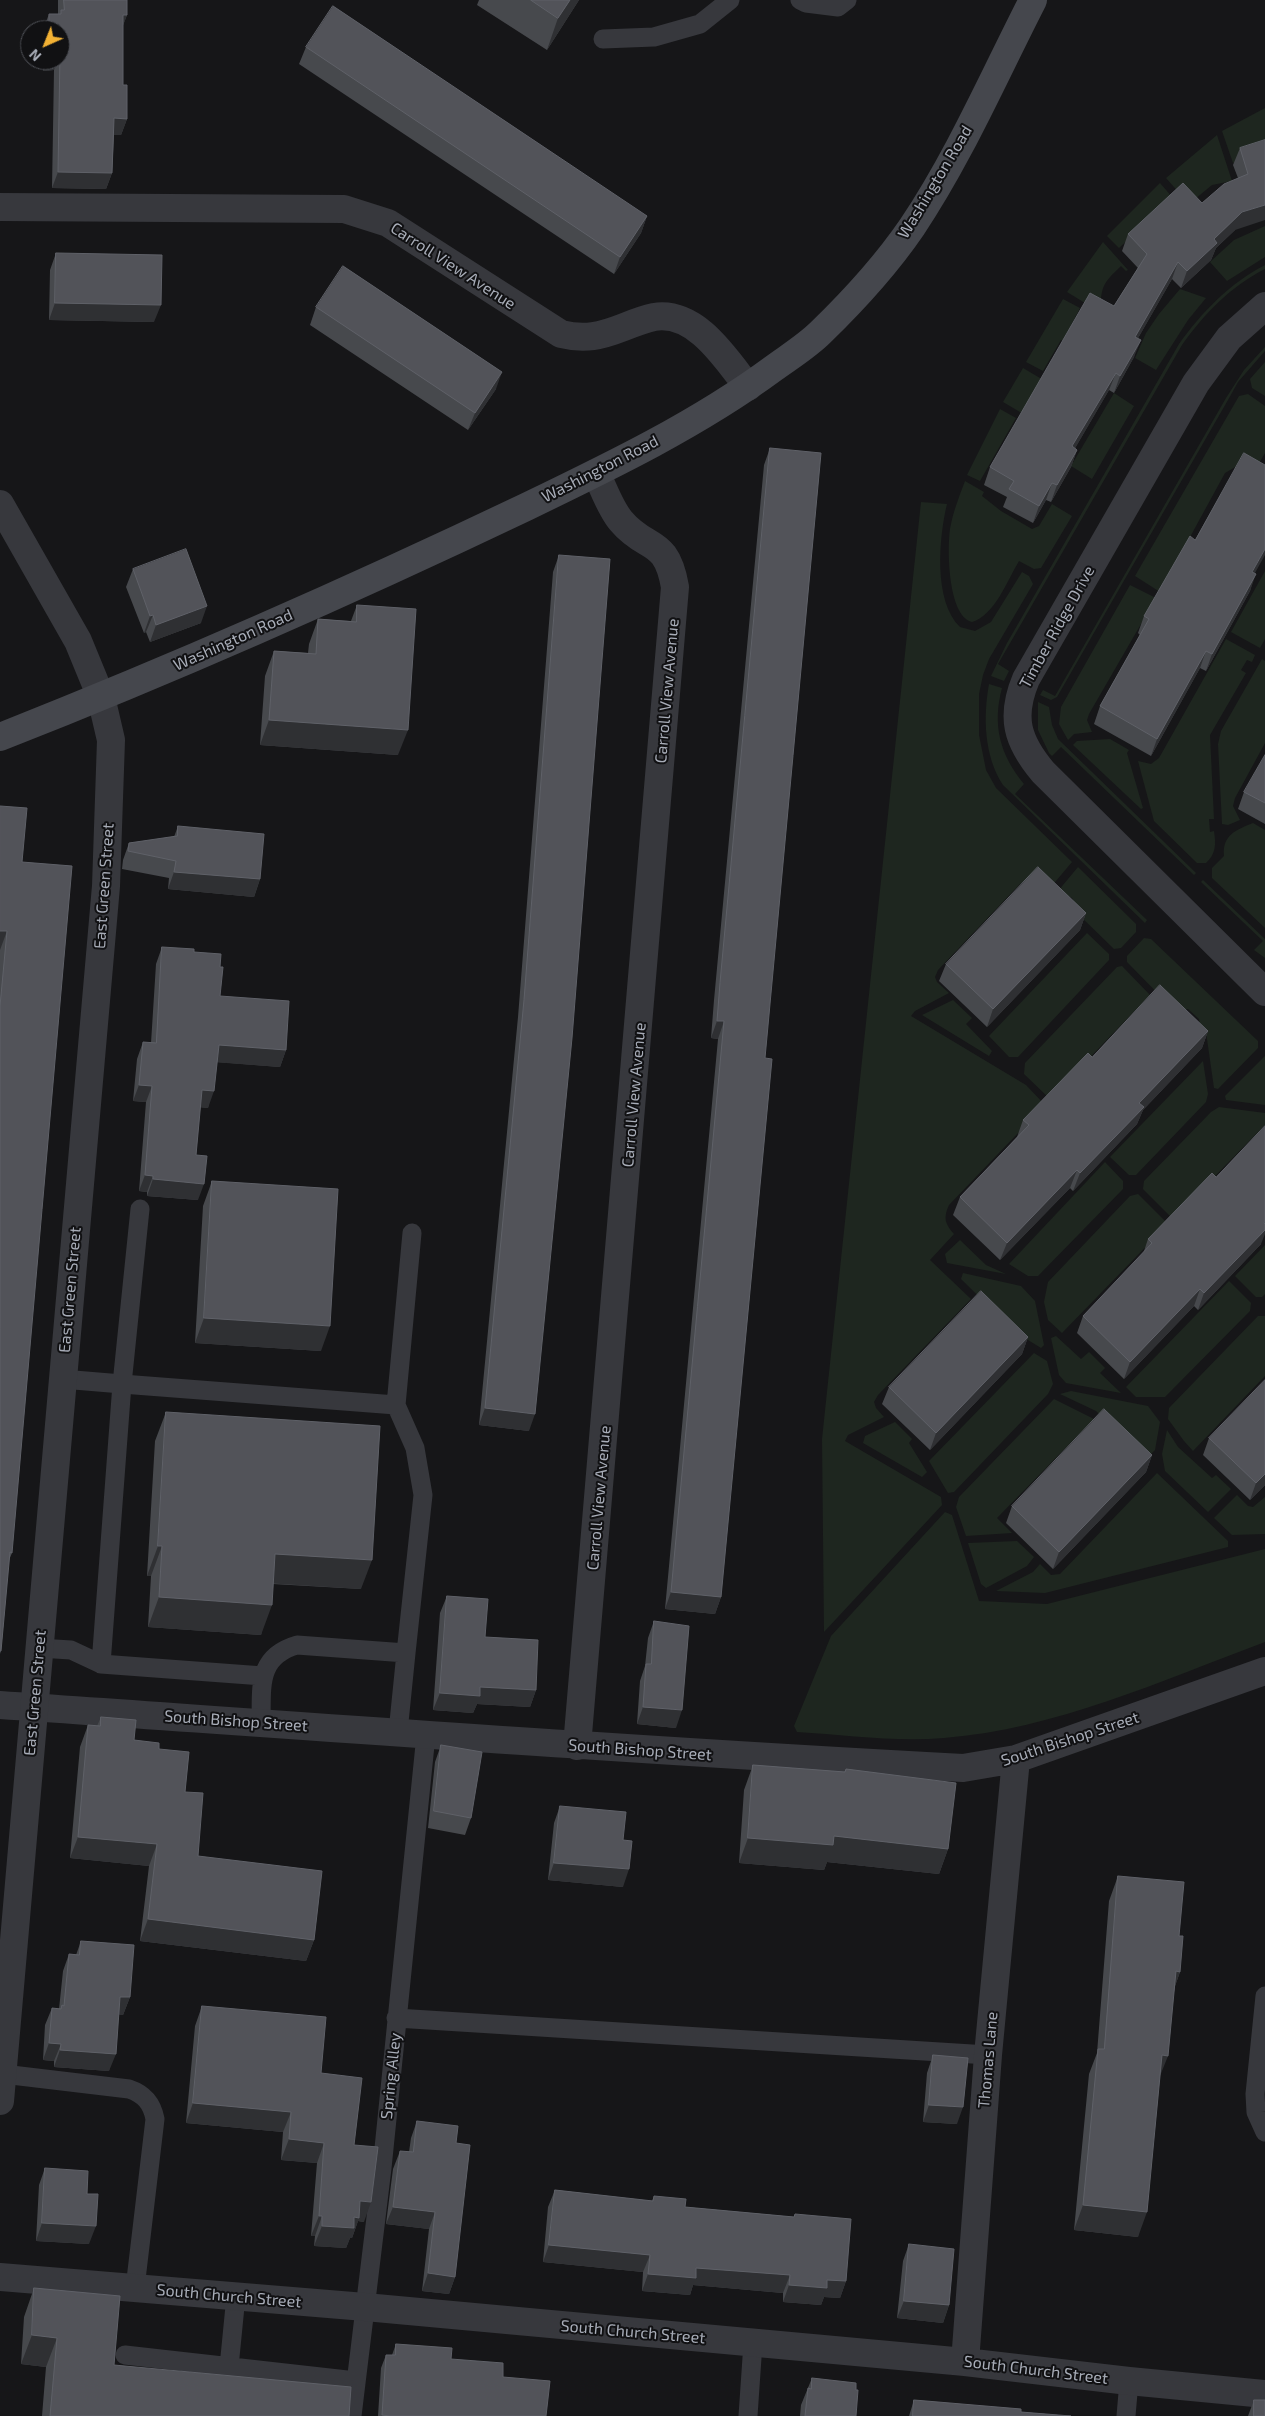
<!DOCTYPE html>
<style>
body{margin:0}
#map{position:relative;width:1265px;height:2416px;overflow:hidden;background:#161618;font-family:"Exo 2",sans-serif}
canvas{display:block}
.north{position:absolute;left:20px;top:20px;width:50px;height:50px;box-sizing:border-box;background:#111113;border:1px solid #4d4f55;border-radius:50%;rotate:224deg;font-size:14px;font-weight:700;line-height:20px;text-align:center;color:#a8adb8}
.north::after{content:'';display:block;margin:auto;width:18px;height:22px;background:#f2b134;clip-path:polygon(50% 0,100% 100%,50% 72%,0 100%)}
</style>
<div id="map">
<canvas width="1265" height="2416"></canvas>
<div class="north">N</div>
</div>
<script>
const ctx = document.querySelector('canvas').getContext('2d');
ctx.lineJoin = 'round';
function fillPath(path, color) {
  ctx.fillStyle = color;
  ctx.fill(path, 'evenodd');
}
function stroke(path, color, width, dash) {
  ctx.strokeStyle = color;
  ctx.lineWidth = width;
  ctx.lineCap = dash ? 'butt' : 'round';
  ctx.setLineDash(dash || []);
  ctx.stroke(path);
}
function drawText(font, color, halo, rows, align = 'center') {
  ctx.font = font + ' "Exo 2",sans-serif';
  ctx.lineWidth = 4;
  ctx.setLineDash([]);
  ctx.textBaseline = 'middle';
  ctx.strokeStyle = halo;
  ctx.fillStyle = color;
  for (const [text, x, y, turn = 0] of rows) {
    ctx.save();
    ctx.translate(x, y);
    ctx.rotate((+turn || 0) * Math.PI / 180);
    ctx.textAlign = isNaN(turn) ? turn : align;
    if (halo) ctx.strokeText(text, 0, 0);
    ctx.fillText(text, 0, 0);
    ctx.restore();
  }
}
fillPath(new Path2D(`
 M1265,108V150L1233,163L1222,131Z
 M1217,135L1232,181L1212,185L1189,204L1166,178Z
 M1160,183L1173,198L1119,248L1107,236Z
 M1265,226V257L1227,281L1210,262L1234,240Z
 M1103,242L1128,270L1126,271L1121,266C1113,274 1104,281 1102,292C1100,300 1102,304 1098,311L1067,292Z
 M1265,265V269C1231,286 1204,314 1182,345L998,664L1009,671L1004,681L991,676L1007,643L1179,344C1202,312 1230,283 1265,265Z
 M1180,289L1206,298L1188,320L1156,370L1135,358L1146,333L1159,314Z
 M1063,299L1080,308L1063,341L1061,340L1043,371L1026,362Z
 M1265,347V351L1238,382L1228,400L1057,697L1051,700L1040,695L1043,690L1055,696L1226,398L1244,370Z
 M1265,362V396L1252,388L1250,379Z
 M1023,368L1057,388L1037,422L1003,402Z
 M1114,393L1134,406L1092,479L1071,466Z
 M1248,394L1265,406V453L1254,472L1237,466L1225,473L1160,592L1135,576L1239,396Z
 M1000,409L1016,418L980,481L967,475Z
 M965,481L984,492L982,496L1001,511L1032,529L1039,526L1052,504L1072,516L1041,568L1034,569L1019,561C1007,581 995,615 972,622C948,616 947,550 950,529C953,512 959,497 965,481Z
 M921,502L947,504C939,537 933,601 960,627L975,631L991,622L1022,572L1029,576L1033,584L989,659L983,675L979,694V735L986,770L996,788L1072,862L1045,894L1026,881L1020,884L938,970L935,977L937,982L949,993L915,1011L911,1016L1026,1085L1045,1105L949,1205C943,1218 945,1224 954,1234L930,1260L971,1299L878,1395L874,1402L876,1408L884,1417L848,1435L845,1441L941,1497L942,1505L824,1632L822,1439Z
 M1265,571V639L1260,648L1231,632Z
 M1130,585L1156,598L1089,714L1087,720L1092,732L1074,734L1068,740L1059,724L1061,707Z
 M1226,639L1255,655L1252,662L1247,660L1241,670L1246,673L1210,735L1214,819H1209L1210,832L1214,831C1216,844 1216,854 1206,863H1197L1154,821L1138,761L1151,764L1159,758Z
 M1262,659L1265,661V743L1235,798L1233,806L1240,820L1228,825L1222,824L1218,744L1221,731Z
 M989,684L1002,688C992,725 1000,755 1024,784L1015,794L1147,920L1145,923L1003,785C984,756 983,717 989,684Z
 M1038,702L1049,707L1052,725L1058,739L1196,873L1194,875L1061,747L1052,756L1049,753L1038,730Z
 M1110,739L1129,750L1127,753L1143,808L1141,809L1073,745L1077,741Z
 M1253,823L1265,830V928L1212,878V868L1224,856C1222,835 1236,830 1253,823Z
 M1078,867L1136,924V932L1121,948L1114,949L1076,912L1077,908L1072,898L1058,891Z
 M1203,880L1265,939V958L1254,950L1263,941L1201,882Z
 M1087,933L1109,954V960L1018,1057H1009L989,1036Z
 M1144,938L1151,939L1258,1041V1048L1218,1089L1214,1088L1206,1032L1200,1026L1199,1019L1188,1009L1175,1011L1127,962V956Z
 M1122,966L1150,995L1050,1099L1024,1074L1025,1063L1117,967Z
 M953,1000L972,1018L966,1024L992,1051L989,1056L922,1015Z
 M1265,1056V1105L1226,1100L1225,1096Z
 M1203,1061L1208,1094L1206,1102L1136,1175H1129L1110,1157Z
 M1219,1107L1265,1113V1125L1173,1219L1143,1189L1144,1181L1211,1112Z
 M1105,1162L1123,1181V1189L1038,1276H1028L1009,1264Z
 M1138,1194L1168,1224L1062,1333L1048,1320L1044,1302L1048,1282L1130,1196Z
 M960,1240L986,1265L1006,1274L947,1263L945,1254Z
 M1265,1245V1294L1262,1297H1256L1235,1276Z
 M963,1273L1021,1286L1035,1301L1044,1345L1041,1348L1015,1332L961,1279Z
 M1229,1281L1251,1303L1250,1311L1165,1397H1136L1126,1387Z
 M1258,1316H1265V1376L1193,1451L1184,1441L1168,1419L1169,1408Z
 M1056,1336L1081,1359L1089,1352L1105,1368L1100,1373L1121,1393L1066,1383L1059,1375L1051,1338Z
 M1034,1353L1047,1361L1053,1384L1048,1394L954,1492L948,1493L929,1461Z
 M1071,1391L1148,1406L1160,1422L1155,1450L1150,1455L1120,1434L1096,1411L1060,1394Z
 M1054,1399L1094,1419L997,1518L1012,1533L966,1536L956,1507L959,1497Z
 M895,1422L912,1439L909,1443L927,1472L922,1477L863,1443L865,1436Z
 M1167,1430L1178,1447L1212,1478L1216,1475L1231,1489L1208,1512L1165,1471L1162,1454Z
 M1157,1473L1228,1541V1547L1045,1593L996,1591L1033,1572L1040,1564L1051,1575L1060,1574Z
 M1237,1495L1248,1506L1253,1507L1265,1497V1534L1232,1535L1214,1518Z
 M945,1512L952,1515L979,1601L1047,1604L1265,1549V1642C1160,1681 1056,1729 944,1738C896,1742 845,1735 797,1732L794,1726L831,1636Z
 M1017,1541L1034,1557L1027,1566L986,1588L981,1584L968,1543Z`), '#1e261f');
stroke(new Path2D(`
 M800,0L806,3L838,7L847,0
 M603,39L654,37L700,24L730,0
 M140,1209L122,1384L396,1405L415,1448L423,1495L406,1653
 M62,1379L122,1384L101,1664
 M396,1405L412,1233
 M39,1648L71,1650L101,1664L263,1676
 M261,1722C262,1688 256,1657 297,1645L406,1653L398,1732
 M1265,1996L1255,2094L1256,2112L1265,2132
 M396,2018L988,2055
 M3,2074L129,2089C144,2094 152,2103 155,2119L135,2288
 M125,2355L356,2381
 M229,2367L236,2296
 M352,2416L382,2168L426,1735
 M748,2416L753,2343
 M1126,2416L1129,2381`), '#37383d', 19);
stroke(new Path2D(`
 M0,207L344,209L388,223L561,334C585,340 601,336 624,327C634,323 644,319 654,317C696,310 726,359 748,387
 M1265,306L1229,338L1196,383L1026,679C1010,717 1017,741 1043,772L1265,992
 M0,504L78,641L101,697
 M0,1705C321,1727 642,1751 963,1768L1016,1759L1265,1671
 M577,1746L675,587C666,536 647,552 621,521C610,508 604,489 596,473
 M0,2277L365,2307L965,2362L1129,2381L1265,2394
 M965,2362L988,2055L1016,1759`), '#37383d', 28);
stroke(new Path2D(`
 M0,2101L106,886L111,740L101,697`), '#37383d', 28);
stroke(new Path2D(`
 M0,737C178,667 354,589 526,507C611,466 698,424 774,368C789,357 807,346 821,332C854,300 886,265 912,227C959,157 994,76 1033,0`), '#45474d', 28);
fillPath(new Path2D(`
 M58,0H127V15L123,25V85L127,119L121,135H114L112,173L106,189L52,188L54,70L43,71V60H60V30H43L49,14H58Z
 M479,0H579L547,50L477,5Z
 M306,47L647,216L641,233L614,274L299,64Z
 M1265,140L1235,230L1216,248L1211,260L1181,288L1172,279L1138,338L1134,357L1114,393L1109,390L1075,448L1077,450L1071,467L1051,502L1046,500L1033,523L1003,507L1007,497L984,485L990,467L1114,306L1138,268L1122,251L1128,234L1202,203L1238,178L1233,165L1240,148Z
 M56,253L154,322L49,320L50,270Z
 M316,307L496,389L468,430L310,325Z
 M770,448L765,1058L721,1597L715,1614L665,1609L718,1039L711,1038L714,1000L764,465Z
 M559,555L529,1431L479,1425L518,1017L553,572Z
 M133,569L201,623L150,642L146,632L144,633L126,587Z
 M1255,573L1250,591L1206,671L1200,668L1151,756L1094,724L1100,706L1140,635L1138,633L1144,616Z
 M357,605L398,755L260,745L265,676L274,651L308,653L309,644L318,619L351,621Z
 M1265,755V824L1238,809L1244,792Z
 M0,806L22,862L12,1553L9,1560L1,1651L0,1654Z
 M178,826L260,879L254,897L168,889L169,878L122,869L123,860L129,843L174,837Z
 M1086,913L1080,930L987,1027L939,981L946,964Z
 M162,947L194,952L220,967V996L286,1050L280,1067L217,1062L208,1108L200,1107L196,1155L198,1200L147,1196V1192L139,1191L146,1102L133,1101L137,1059L143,1042L151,1043L156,964Z
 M1208,1031L1202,1048L1143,1110L1137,1124L1073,1191L1070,1188L1000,1260L953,1215L960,1197L1017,1137L1023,1120L1092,1057Z
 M212,1181L321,1351L195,1343L203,1206Z
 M1148,1239L1261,1244L1198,1310L1194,1306L1124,1379L1077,1333L1083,1316L1143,1254Z
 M1028,1337L1022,1354L930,1450L882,1404L889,1387Z
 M1265,1380V1485L1250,1500L1203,1455L1209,1438Z
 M166,1412L361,1589L273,1584L261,1635L148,1627L151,1576H147L155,1441Z
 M1152,1455L1146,1472L1053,1569L1006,1523L1012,1506Z
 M447,1596L485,1637L536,1690L530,1707L477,1704L473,1713L433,1710L440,1613Z
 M654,1621L676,1728L637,1724L640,1681L645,1666L648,1638Z
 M101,1717L134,1740L159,1749L185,1792L198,1856L314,1940L306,1961L140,1941L149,1866L70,1858L80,1747L88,1725L97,1726Z
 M441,1745L471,1818L465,1835L428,1828L435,1762Z
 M753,1765L844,1772L846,1769L948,1849L939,1874L827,1862L824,1870L739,1863L744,1790Z
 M560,1806L623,1840V1887L548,1880L554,1823Z
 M1118,1876L1179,1936L1180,1972L1175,1986L1160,2075L1138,2237L1074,2230L1089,2074L1097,2053L1109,1901Z
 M81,1941L130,1997L123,2015L118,2014L109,2071L54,2067V2061L43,2060L45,2025L52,2008L59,2009L63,1971L69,1954L76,1955Z
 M202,2006L321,2073L354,2145L364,2222L358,2221L352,2238H350L346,2248L314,2246L315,2236H311L317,2163L281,2160L283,2132L186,2123L195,2026Z
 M933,2055L957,2124L923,2122L927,2073Z
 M417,2121L456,2143L455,2277L449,2294L422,2291L429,2229L386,2224L393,2169L400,2151L409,2152L411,2138Z
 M45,2168L87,2194L89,2244L36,2241L39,2185Z
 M555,2190L652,2201L654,2196L685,2207L794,2217L795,2214L846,2281L840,2298L824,2297L821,2305L783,2302V2293L693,2285L690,2295L642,2291L643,2272L543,2262L548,2207Z
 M909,2244L949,2305L943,2323L897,2318L903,2261Z
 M34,2288L114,2365L349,2416H42L46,2367L21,2364L24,2317Z
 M396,2344L451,2359L503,2377L546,2416H378L381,2368L386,2355H392Z
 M812,2378L856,2416H800L801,2405Z
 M914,2400L1021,2412L1071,2416H909Z
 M1254,2400L1265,2416H1248Z`), '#47494d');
fillPath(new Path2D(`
 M570,0H579L547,50L558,18Z
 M123,15H127L121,31Z
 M47,60H58L54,70L43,71Z
 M114,118L127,119L121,135H108Z
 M58,172L112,173L106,189L52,188Z
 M1265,205V220L1235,230L1216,248L1211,260L1181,288L1187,271L1214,239L1242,212Z
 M647,216L641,233L614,274L620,257Z
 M1178,262L1172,279L1129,354L1135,337Z
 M55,303L161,305L154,322L49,320Z
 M1141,340L1134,357L1114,393L1120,376Z
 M502,372L496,389L468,430L475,413Z
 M1116,373L1109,390L1066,464L1072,446Z
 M1077,450L1071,467L1051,502L1057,485Z
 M1052,483L1046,500L1033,523L1039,506Z
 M1265,549V555L1246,589L1252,572Z
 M1256,574L1250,591L1206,671L1212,654Z
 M207,606L201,623L150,642L156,625Z
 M153,615L146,632L144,633L150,616Z
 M1206,651L1200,668L1151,756L1157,739Z
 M269,720L408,730L398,755L260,745Z
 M174,872L260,879L254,897L168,889Z
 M1086,913L1080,930L987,1027L993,1009Z
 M0,931H7L0,950Z
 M717,1021H724L718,1039L711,1038Z
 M1208,1031L1202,1048L1143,1110L1137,1124L1073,1191L1080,1173L1139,1103Z
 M219,1045L286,1050L280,1067L213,1062Z
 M139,1085L152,1086L146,1102L133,1101Z
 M202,1090L214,1091L208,1108L196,1107Z
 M1077,1170L1070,1188L1000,1260L1007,1243Z
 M145,1175L153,1176L147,1192L139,1191Z
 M153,1179L204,1184L198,1200L147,1196Z
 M1265,1221V1234L1261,1244L1198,1310L1204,1293Z
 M1200,1289L1194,1306L1124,1379L1130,1362Z
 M204,1318L330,1326L321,1351L195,1343Z
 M1028,1337L1022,1354L930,1450L936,1433Z
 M485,1408L535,1414L529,1431L479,1425Z
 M1152,1455L1146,1472L1053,1569L1059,1552Z
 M1265,1474V1485L1250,1500L1256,1483Z
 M158,1546H162L151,1576H147Z
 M275,1554L372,1560L361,1589L265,1583Z
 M671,1592L721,1597L715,1614L665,1609Z
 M159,1597L272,1605L261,1635L148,1627Z
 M480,1687L536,1690L530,1707L477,1704L473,1713L433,1710L440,1693Z
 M643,1707L682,1710L676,1728L637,1724Z
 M834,1836L948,1849L939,1874L827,1862L824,1870L739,1863L748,1838Z
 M78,1837L157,1844L149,1866L70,1858Z
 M554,1863L629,1869L623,1887L548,1880Z
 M148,1919L314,1940L306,1961L140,1941Z
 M1176,1971L1180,1972L1171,1997Z
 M120,1997H130L123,2015L113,2014Z
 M49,2043L61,2044L54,2061L43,2060Z
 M60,2050L116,2054L109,2071L54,2067Z
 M1162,2055L1168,2056L1158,2081Z
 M193,2103L291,2112L283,2132L186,2123Z
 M929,2105L963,2107L957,2124L923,2122Z
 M289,2139L324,2143L317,2163L281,2160Z
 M360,2201L371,2202L364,2222L358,2221L352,2238H350L346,2248L314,2246L322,2226Z
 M1083,2205L1147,2212L1138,2237L1074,2230Z
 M393,2207L435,2212L429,2229L386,2224Z
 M319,2216H322L315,2236H311Z
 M42,2223L96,2226L89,2244L36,2241Z
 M549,2245L650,2255L643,2272L543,2262Z
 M696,2268L790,2275L783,2293L693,2285L690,2295L642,2291L648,2274Z
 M428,2273L455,2277L449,2294L422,2291Z
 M827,2280L846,2281L840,2298L824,2297L821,2305L783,2302L789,2285Z
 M904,2301L949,2305L943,2323L897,2318Z
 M32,2335L57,2338L46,2367L21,2364Z`), '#2f3033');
const building = new Path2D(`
 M64,0H127V15H123V85H127V119L114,118L112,173L58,172L60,54V30H49V14H61V10H64Z
 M531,0H570L558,18Z
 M333,6L647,216L620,257L306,47Z
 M1265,140V205L1242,212L1214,239L1217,243L1187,271L1178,262L1135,337L1141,340L1120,376L1116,373L1072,446L1077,450L1057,485L1052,483L1039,506L1009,489L1014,481L990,467L1090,293L1114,306L1147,254L1128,234L1183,183L1202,203L1224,184L1248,174L1240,148Z
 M56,253L162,255L161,305L55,303Z
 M343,266L502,372L475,413L316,307Z
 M770,448L821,453L765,1058L772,1059L721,1597L671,1592L724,1021H717L720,983Z
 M1244,453L1265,465V549L1252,572L1256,574L1212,654L1206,651L1157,739L1100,706L1149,619L1144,616L1190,536L1195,540Z
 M186,549L207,606L156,625L153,615L150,616L133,569Z
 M559,555L610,559L572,1038L535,1414L485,1408L524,1000Z
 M357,605L416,609L408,730L269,720L274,651L316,654L318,619L356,622Z
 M1265,755V803L1244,792Z
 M0,806L27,808L22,862L72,866L12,1553L10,1552L1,1651H0V1006L7,931H0Z
 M178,826L264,834L260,879L174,872L176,861L128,851L129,843L177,836Z
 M1038,867L1086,913L993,1009L946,964Z
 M162,947L194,949V952L221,954L220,967H223L220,996L289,1001L286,1050L219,1045L214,1091L202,1090L196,1155L207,1156L204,1184L153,1179V1176L145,1175L152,1086L139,1085L143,1042L156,1043Z
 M1160,985L1208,1031L1139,1103L1144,1107L1080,1173L1077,1170L1007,1243L960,1197L1029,1125L1023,1120L1088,1053L1092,1057Z
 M1265,1126V1221L1264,1223L1265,1224V1230L1204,1293L1200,1289L1130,1362L1083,1316L1152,1243L1148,1239L1212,1173L1216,1177Z
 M212,1181L338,1189L330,1326L204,1318Z
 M981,1291L1028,1337L936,1433L889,1387Z
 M1265,1380V1474L1256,1483L1209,1438Z
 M1104,1409L1152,1455L1059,1552L1012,1506Z
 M166,1412L380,1426L372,1560L275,1554L272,1605L159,1597L162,1546H158Z
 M447,1596L488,1599L485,1637L538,1640L536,1690L480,1687V1696L440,1693Z
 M654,1621L689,1626L682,1710L643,1707L646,1664H651Z
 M101,1717L136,1720L134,1740L159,1743V1749L189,1752L185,1792L203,1793L198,1856L322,1871L314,1940L148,1919L157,1844L78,1837L88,1725L100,1726Z
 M441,1745L482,1752L471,1818L434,1811Z
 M753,1765L845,1772L846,1769L956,1783L948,1849L834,1836L833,1845L748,1838Z
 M560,1806L626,1812L623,1840L632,1841L629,1869L554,1863Z
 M1118,1876L1184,1882L1179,1936H1183L1180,1972L1176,1971L1168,2056L1162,2055L1147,2212L1083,2205L1098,2049H1104Z
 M81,1941L134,1945L130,1997H120L116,2054L60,2050L61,2044L49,2043L52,2008L61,2009L62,2005L64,2006L69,1954L79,1955Z
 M202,2006L326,2017L321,2073L362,2078L354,2145L378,2147L371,2202L360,2201L359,2218L354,2217V2228L322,2226V2216H319L324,2143L289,2139L291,2112L193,2103Z
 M933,2055L968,2058L963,2107L929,2105Z
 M417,2121L458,2126L456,2143L470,2145L455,2277L428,2273L435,2212L393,2207L400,2151L413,2152Z
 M45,2168L88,2171L87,2194H98L96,2226L42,2223Z
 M555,2190L653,2201L654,2196L686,2199L685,2207L794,2217L795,2214L851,2219L846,2281L827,2280V2288L789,2285L790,2275L696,2268V2278L648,2274L650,2255L549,2245Z
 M909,2244L954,2249L949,2305L904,2301Z
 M34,2288L120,2296L114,2365L351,2387L349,2416H50L57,2338L32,2335Z
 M396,2344L452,2348L451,2359L503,2363V2377L550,2381L546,2416H390L382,2415L386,2355H395Z
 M812,2378L856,2383V2390H858L856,2416H805L808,2388L811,2389Z
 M914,2400L1021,2409V2412L1071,2416H913Z
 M1254,2400H1265V2416H1254Z`);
fillPath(building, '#525359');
stroke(building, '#5f6168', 1);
drawText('16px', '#a8adb8', '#111113', [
 ["Washington Road",935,182,-59],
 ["Carroll View Avenue",453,266,33],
 ["Washington Road",600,469,-27],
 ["Timber Ridge Drive",1057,627,-61],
 ["Washington Road",233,640,-24],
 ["Carroll View Avenue",667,691,-85],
 ["East Green Street",104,886,-86],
 ["Carroll View Avenue",634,1095,-85],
 ["East Green Street",70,1290,-85],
 ["Carroll View Avenue",599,1498,-85],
 ["East Green Street",35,1693,-85],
 ["South Bishop Street",236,1721,4],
 ["South Bishop Street",1070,1739,-18],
 ["South Bishop Street",640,1750,4],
 ["Thomas Lane",988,2060,-85],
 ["Spring Alley",391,2076,-84],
 ["South Church Street",229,2296,5],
 ["South Church Street",633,2332,5],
 ["South Church Street",1036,2370,7]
]);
</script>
